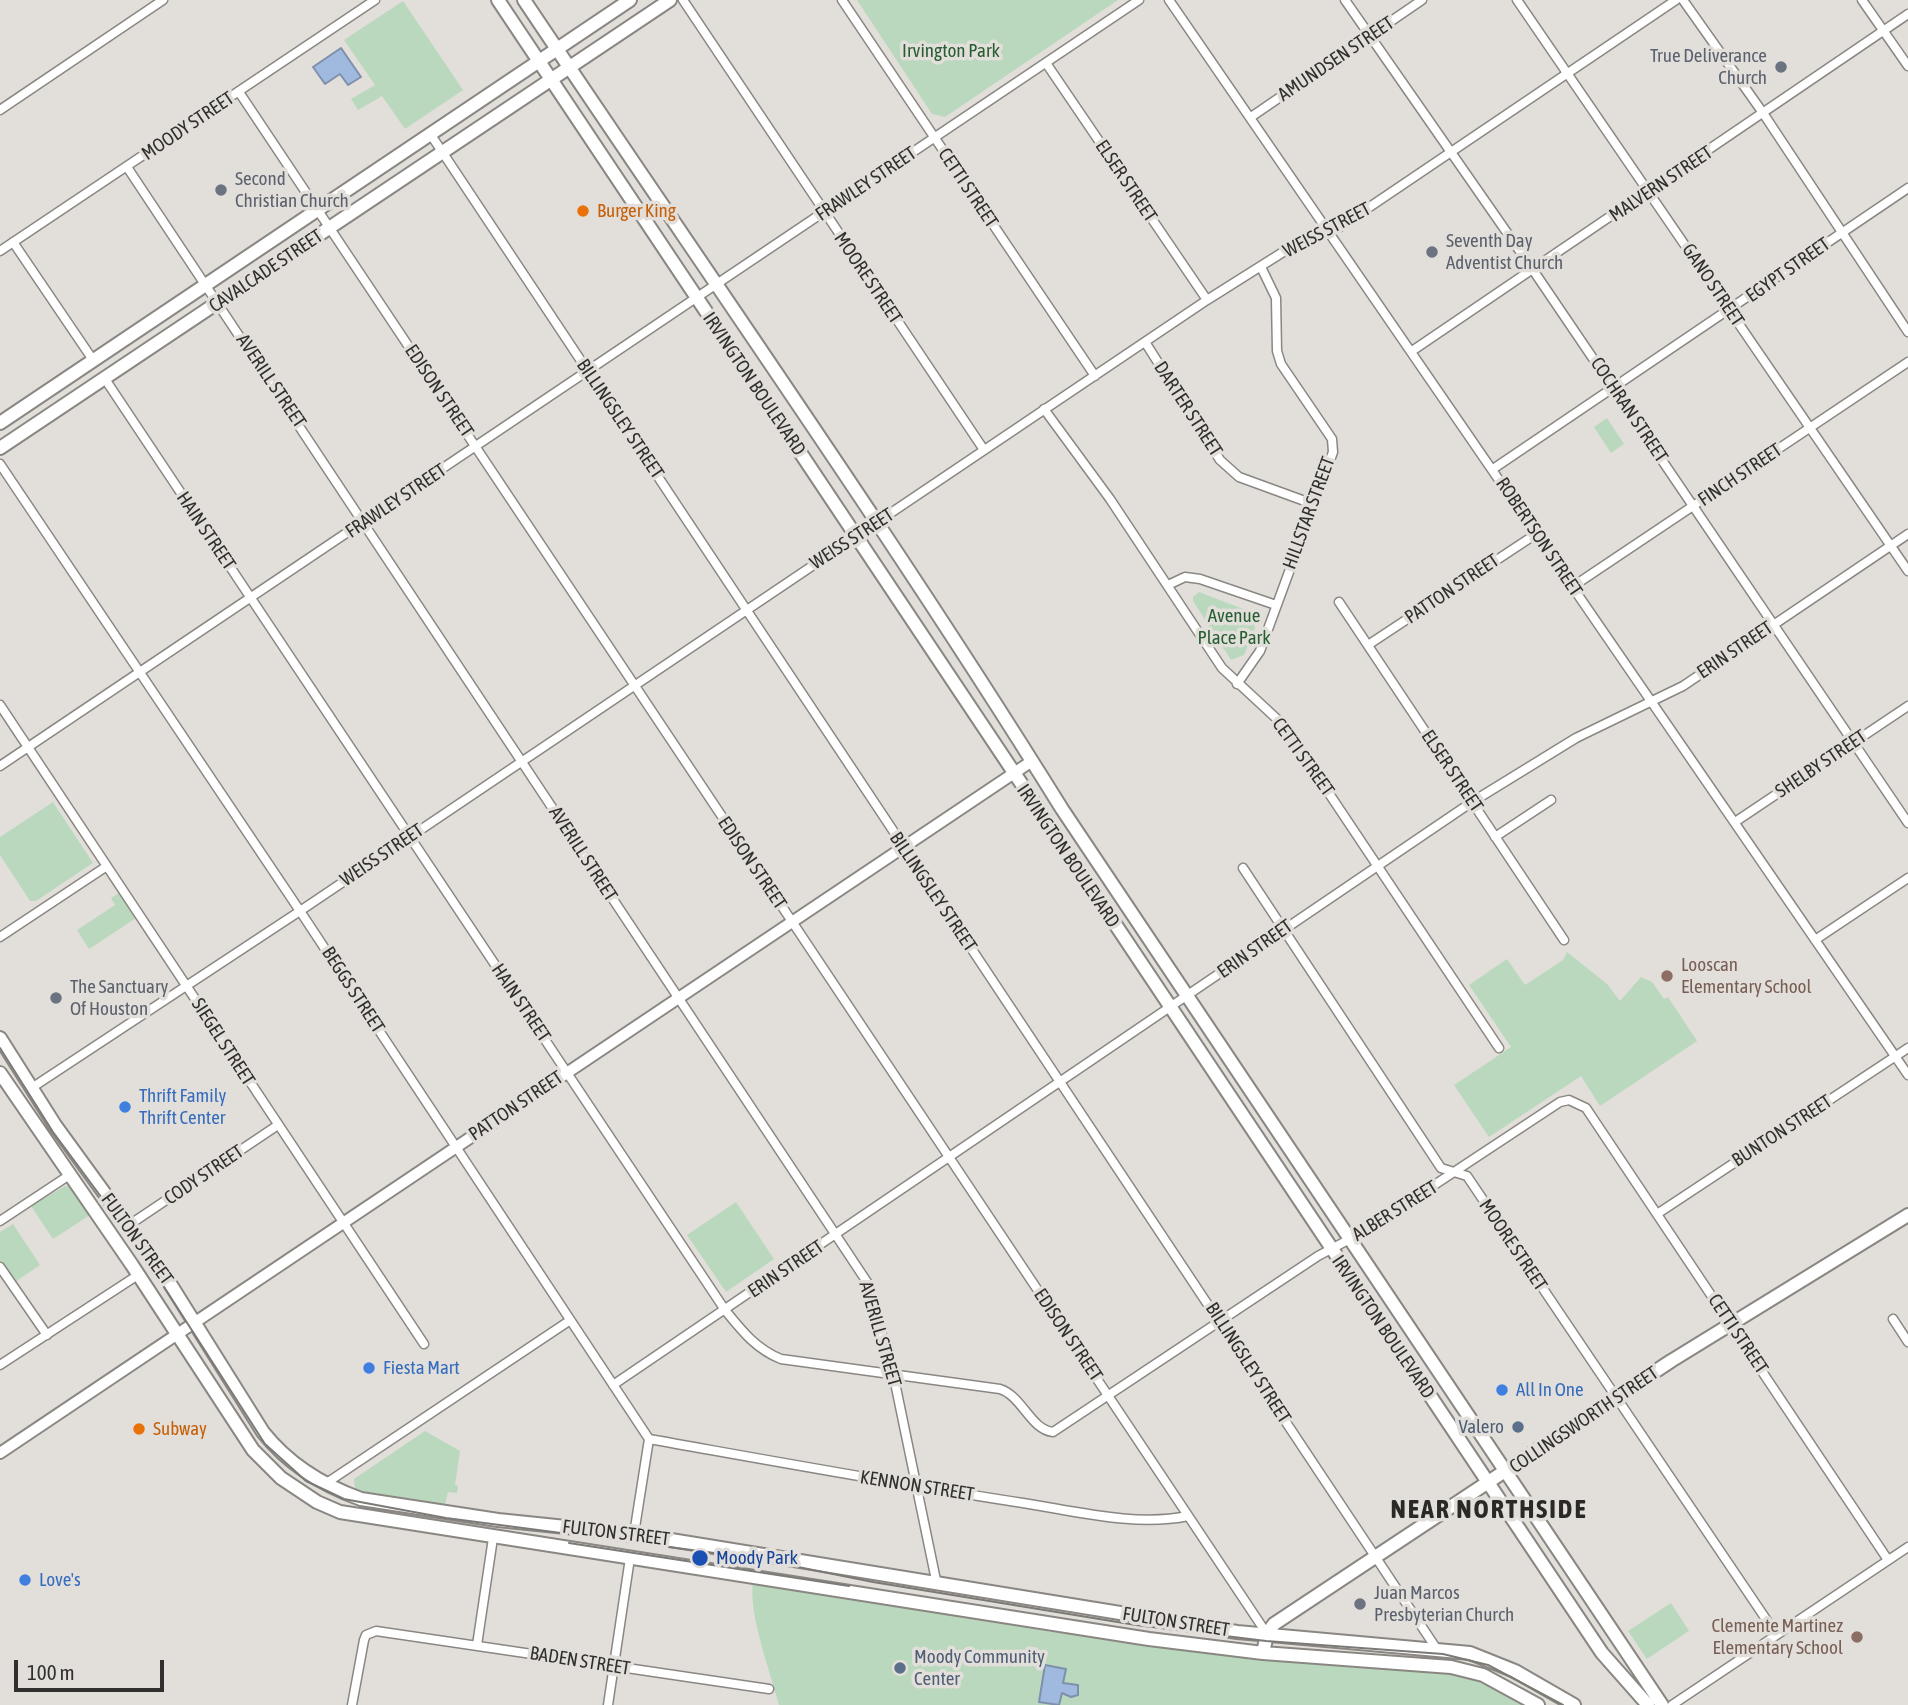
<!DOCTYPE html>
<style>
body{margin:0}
#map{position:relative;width:1908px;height:1705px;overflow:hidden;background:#e2dfdb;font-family:"Asap Condensed",sans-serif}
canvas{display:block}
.scale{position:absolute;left:14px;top:1660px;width:150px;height:32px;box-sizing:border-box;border:4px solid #31302e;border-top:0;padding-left:9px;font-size:21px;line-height:24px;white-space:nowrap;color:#31302e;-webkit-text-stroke:5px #e2dfdb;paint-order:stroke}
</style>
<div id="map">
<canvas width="1908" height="1705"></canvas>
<div class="scale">100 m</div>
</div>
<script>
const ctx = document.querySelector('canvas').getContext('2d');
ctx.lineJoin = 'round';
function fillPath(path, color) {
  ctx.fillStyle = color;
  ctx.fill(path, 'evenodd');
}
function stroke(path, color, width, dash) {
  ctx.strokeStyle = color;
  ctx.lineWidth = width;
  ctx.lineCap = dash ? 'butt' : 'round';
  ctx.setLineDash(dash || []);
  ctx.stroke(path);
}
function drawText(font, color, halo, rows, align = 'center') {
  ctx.font = font + ' "Asap Condensed",sans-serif';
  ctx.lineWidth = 7;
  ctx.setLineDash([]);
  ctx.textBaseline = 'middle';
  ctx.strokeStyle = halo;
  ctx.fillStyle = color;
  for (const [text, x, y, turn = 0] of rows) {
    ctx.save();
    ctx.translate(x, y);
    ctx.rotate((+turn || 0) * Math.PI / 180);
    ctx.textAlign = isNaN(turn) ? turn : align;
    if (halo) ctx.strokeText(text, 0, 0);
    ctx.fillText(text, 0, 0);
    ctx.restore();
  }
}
fillPath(new Path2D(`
 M857,0H1118L945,117L932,114Z
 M403,1L463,90L405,129L382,96L358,110L351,99L375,85L344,40Z
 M1607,418L1624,444L1611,453L1594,427Z
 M1199,592L1251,612L1255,628L1244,655L1231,660L1193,601V597Z
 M53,802L93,863L36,901H30L0,855V837Z
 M119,893L136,918L89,949L77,930L115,905L111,898Z
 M1567,952L1607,984L1620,1001L1641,977L1652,982L1664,999L1668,997L1697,1041L1600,1106L1581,1076L1489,1137L1454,1085L1511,1047L1469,985L1507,959L1525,985L1563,960Z
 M65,1186H70L90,1215L53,1239L31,1206Z
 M736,1202L774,1259L726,1292L687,1235Z
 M13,1224L40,1265L15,1282L0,1260V1232Z
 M425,1431L460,1451L455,1485L458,1486L457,1493L448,1492L445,1504L355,1490L354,1479Z
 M753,1580L1051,1632L1466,1674L1536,1705H779C770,1670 748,1615 753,1580Z
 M1671,1603L1689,1631L1647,1659L1628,1631Z`), '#bad8bd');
const water = new Path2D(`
 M341,48L361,77L348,85L340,74L325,84L313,67Z
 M1045,1665L1066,1669L1063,1683L1078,1685V1695L1071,1697L1062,1693L1059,1705L1039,1702Z`);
fillPath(water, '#9fb9df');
stroke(water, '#7e90aa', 2);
const minor = new Path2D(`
 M683,0L984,450
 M842,0L1095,376
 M1169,0L1908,1075
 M1345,0L1533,270L1908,823
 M1517,0L1908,571
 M1683,0L1763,113L1908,332
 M1862,0L1908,66
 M1046,63L1207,300
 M239,92L1267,1634
 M0,110L163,0
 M1251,117L1422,0
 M431,135L1436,1648
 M127,167L867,1282L893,1373L937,1585
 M13,242L93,360
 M0,251L375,0
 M1145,342L1220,460L1239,477L1313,504
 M1412,351L1908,14
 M105,379L725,1310C742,1331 756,1349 781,1359L1000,1389C1022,1396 1031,1430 1053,1432L1318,1256L1363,1232L1560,1102L1569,1100L1586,1108L1888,1560
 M1044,409L1110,499L1222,668L1277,719L1290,735L1499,1048
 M0,464L300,911L649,1439L634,1534
 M1493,469L1908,188
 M1168,585L1185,577L1200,579L1276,605
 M1572,587L1908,362
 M1339,602L1564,940
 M1368,645L1536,534
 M1237,684L1260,651L1333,452L1332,439L1281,364L1277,351L1276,298L1261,267
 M0,705L424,1344
 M0,766L1139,0
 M1735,822L1908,706
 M1495,837L1551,800
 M1243,868L1441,1168L1467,1176L1776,1634
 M0,937L107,866
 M1815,940L1908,878
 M33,1087L300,911L1207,300L1299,242L1340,227L1676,0
 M1657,1214L1908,1048
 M0,1221L68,1176
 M129,1225L278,1125
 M0,1267L47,1335
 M1893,1319L1908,1342
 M0,1365L138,1275
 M613,1385L1472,802L1576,738L1683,686L1908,534
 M649,1439C773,1461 898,1484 1023,1503C1075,1511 1136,1527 1188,1516
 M325,1484L569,1321
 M477,1645L493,1538
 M352,1705L364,1640L366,1635L376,1631L769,1689
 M608,1705L630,1558
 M1672,1705L1908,1547`);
const tertiary = new Path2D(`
 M0,1453L1032,761`);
const secondary = new Path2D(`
 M498,0L1602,1653L1648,1705
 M524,0C704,269 891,534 1062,809L1662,1705
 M0,423L630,0
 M0,448L670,0
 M0,1038L55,1125L169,1282L263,1432C289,1465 322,1485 361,1499L498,1520L634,1534L1237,1632L1470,1653L1515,1671L1574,1705
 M0,1073L132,1265L253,1450L281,1478L317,1502L340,1512L1149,1639L1263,1653L1451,1667L1483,1675L1538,1705
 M1263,1653L1267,1634L1274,1624L1671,1361L1908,1215`);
stroke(minor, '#8a8783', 11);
stroke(tertiary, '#8a8783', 14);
stroke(secondary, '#8a8783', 16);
stroke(minor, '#fff', 8);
stroke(tertiary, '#fff', 10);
stroke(secondary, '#fff', 12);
stroke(new Path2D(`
 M0,1048L53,1132L139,1248L265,1444L306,1481L344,1499L446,1518L753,1558L873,1582L1136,1625L1266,1641L1443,1654L1488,1665L1563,1705
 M569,1543L849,1586`), '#7c7a77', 2);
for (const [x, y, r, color] of [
 [1781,67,7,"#6b7280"],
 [221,190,7,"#6b7280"],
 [583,211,7,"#e8710a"],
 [1432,252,7,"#6b7280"],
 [1667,976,7,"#8d6e63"],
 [56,998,7,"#6b7280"],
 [125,1107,7,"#3f7fe0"],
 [369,1368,7,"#3f7fe0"],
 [1502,1390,7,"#3f7fe0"],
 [1518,1427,7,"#5c6f8a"],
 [139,1429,7,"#e8710a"],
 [700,1558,9,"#1a4fb4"],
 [25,1580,7,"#3f7fe0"],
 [1360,1604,7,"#6b7280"],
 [1857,1637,7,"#8d6e63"],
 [900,1668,7,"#5c6f8a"]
]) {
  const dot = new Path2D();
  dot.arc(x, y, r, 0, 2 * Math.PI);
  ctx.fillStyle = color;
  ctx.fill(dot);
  stroke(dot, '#e2dfdb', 2.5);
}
drawText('19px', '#275e31', '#e2dfdb', [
 ["Irvington Park",951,51],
 ["Avenue",1234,616],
 ["Place Park",1234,638]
]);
drawText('19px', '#5b616d', '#e2dfdb', [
 ["True Deliverance",1767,56,"right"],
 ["Church",1767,78,"right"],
 ["Second",235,179],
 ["Christian Church",235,201],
 ["Seventh Day",1446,241],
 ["Adventist Church",1446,263],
 ["The Sanctuary",70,987],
 ["Of Houston",70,1009],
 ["Juan Marcos",1374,1593],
 ["Presbyterian Church",1374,1615]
], 'left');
drawText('19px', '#31302e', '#e2dfdb', [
 ["AMUNDSEN STREET",1336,59,-34],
 ["MOODY STREET",188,126,-34],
 ["ELSER STREET",1126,181,56],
 ["FRAWLEY STREET",866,184,-34],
 ["MALVERN STREET",1661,184,-34],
 ["CETTI STREET",968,188,56],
 ["WEISS STREET",1327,230,-28],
 ["EGYPT STREET",1788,270,-35],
 ["CAVALCADE STREET",266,271,-34],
 ["MOORE STREET",868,278,56],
 ["GANO STREET",1713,285,56],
 ["AVERILL STREET",271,381,56],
 ["IRVINGTON BOULEVARD",754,384,56],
 ["EDISON STREET",439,391,56],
 ["DARTER STREET",1188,409,57],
 ["COCHRAN STREET",1629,410,56],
 ["BILLINGSLEY STREET",620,419,56],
 ["FINCH STREET",1740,475,-34],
 ["FRAWLEY STREET",396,501,-34],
 ["HILLSTAR STREET",1309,513,-70],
 ["HAIN STREET",206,531,56],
 ["ROBERTSON STREET",1539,537,56],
 ["WEISS STREET",852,539,-33],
 ["PATTON STREET",1452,589,-34],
 ["ERIN STREET",1735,650,-34],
 ["CETTI STREET",1303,757,54],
 ["SHELBY STREET",1821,764,-34],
 ["ELSER STREET",1452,771,56],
 ["AVERILL STREET",583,854,57],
 ["WEISS STREET",382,855,-34],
 ["IRVINGTON BOULEVARD",1068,856,56],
 ["EDISON STREET",752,863,56],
 ["BILLINGSLEY STREET",933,892,56],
 ["ERIN STREET",1255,949,-35],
 ["BEGGS STREET",353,990,57],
 ["HAIN STREET",521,1003,56],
 ["SIEGEL STREET",223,1042,57],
 ["PATTON STREET",516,1106,-34],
 ["BUNTON STREET",1782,1131,-33],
 ["CODY STREET",204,1175,-34],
 ["ALBER STREET",1395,1211,-32],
 ["FULTON STREET",137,1239,54],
 ["MOORE STREET",1513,1245,56],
 ["ERIN STREET",786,1269,-34],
 ["IRVINGTON BOULEVARD",1383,1327,56],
 ["AVERILL STREET",880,1334,74],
 ["CETTI STREET",1738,1334,56],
 ["EDISON STREET",1068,1335,56],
 ["BILLINGSLEY STREET",1248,1363,57],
 ["COLLINGSWORTH STREET",1584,1420,-34],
 ["KENNON STREET",917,1486,9],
 ["FULTON STREET",616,1533,7],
 ["FULTON STREET",1176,1622,9],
 ["BADEN STREET",580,1661,9]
]);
drawText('19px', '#c56008', '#e2dfdb', [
 ["Burger King",597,211],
 ["Subway",153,1429]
], 'left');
drawText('19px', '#785e54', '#e2dfdb', [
 ["Looscan",1681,965],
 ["Elementary School",1681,987],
 ["Clemente Martinez",1843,1626,"right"],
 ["Elementary School",1843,1648,"right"]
], 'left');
drawText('19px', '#366cbe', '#e2dfdb', [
 ["Thrift Family",139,1096],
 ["Thrift Center",139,1118],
 ["Fiesta Mart",383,1368],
 ["All In One",1516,1390],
 ["Love's",39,1580]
], 'left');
drawText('19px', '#4e5e75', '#e2dfdb', [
 ["Valero",1504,1427],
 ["Moody Community",914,1657,"left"],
 ["Center",914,1679,"left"]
], 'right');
drawText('19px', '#164399', '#e2dfdb', [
 ["Moody Park",716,1558]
], 'left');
ctx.letterSpacing = '2px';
drawText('bold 26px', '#2b2926', '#e2dfdb', [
 ["NEAR NORTHSIDE",1489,1510]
]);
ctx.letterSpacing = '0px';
</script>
